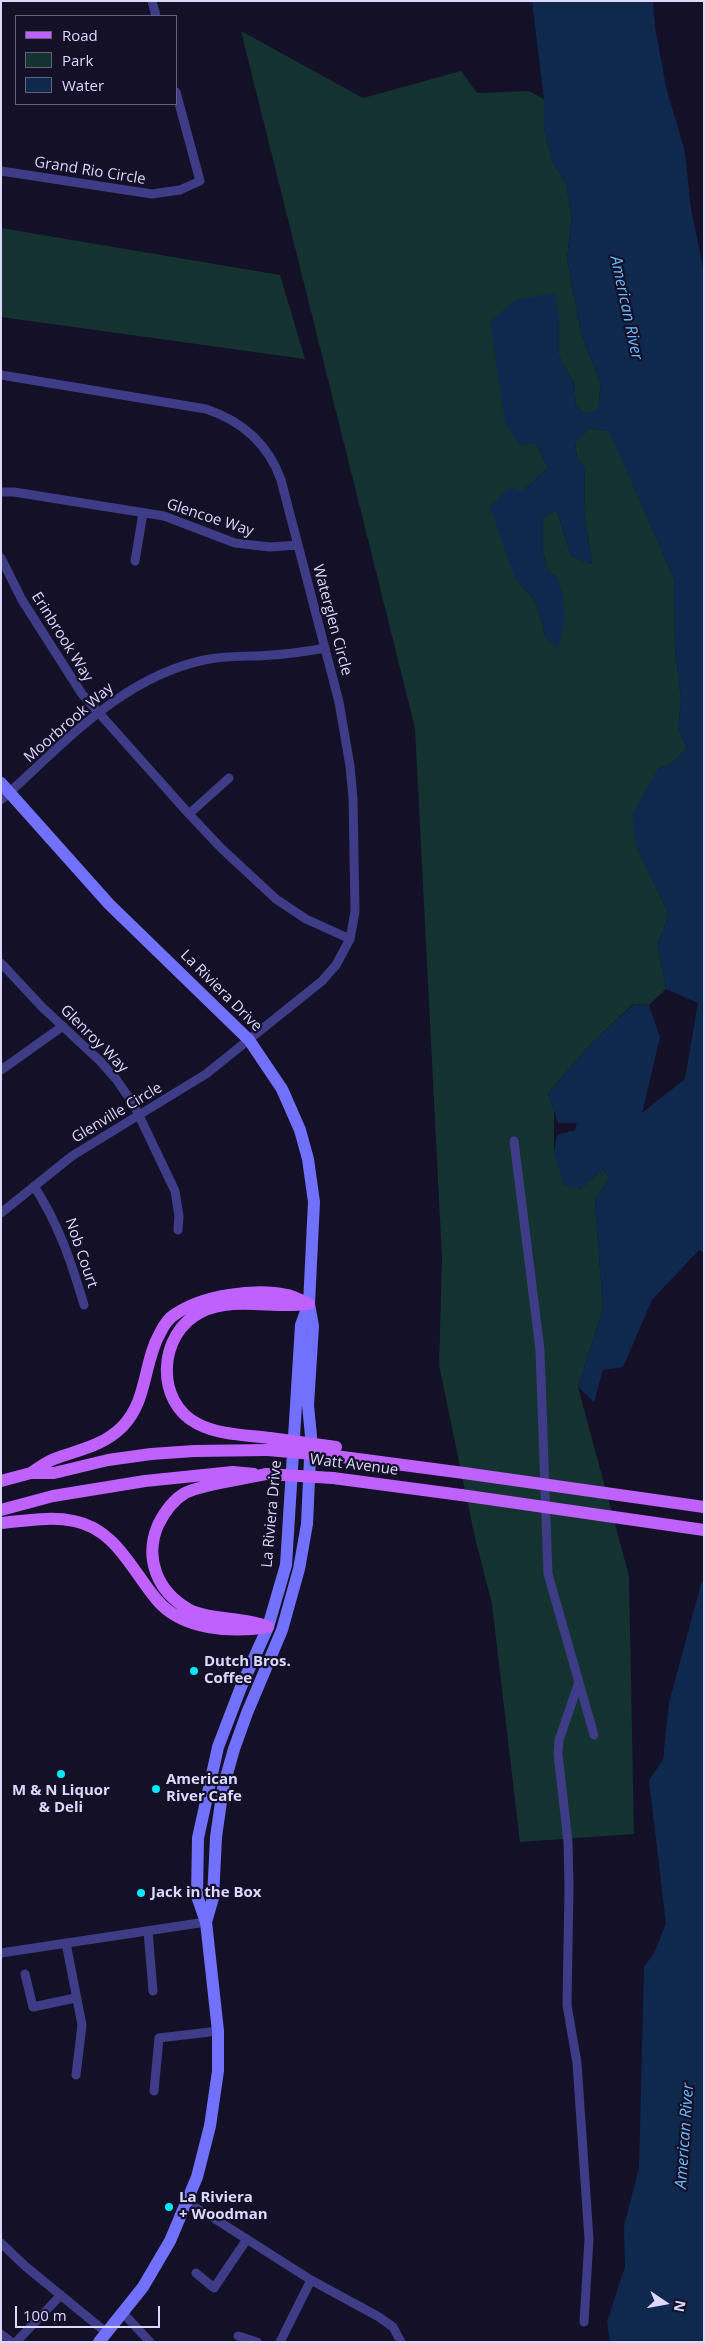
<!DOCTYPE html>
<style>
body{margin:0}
#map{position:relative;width:705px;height:2343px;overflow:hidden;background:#141028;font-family:"Open Sans",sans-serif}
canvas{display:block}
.frame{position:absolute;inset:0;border:2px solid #dcd8fe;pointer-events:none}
.legend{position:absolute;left:15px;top:15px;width:162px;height:90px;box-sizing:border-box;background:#141028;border:1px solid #64607e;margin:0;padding:6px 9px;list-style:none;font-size:15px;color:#dcd8fe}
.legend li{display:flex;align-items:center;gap:10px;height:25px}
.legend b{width:25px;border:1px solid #64607e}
.north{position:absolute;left:640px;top:2278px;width:50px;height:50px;-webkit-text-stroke:4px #141028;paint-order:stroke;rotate:102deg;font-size:14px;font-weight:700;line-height:20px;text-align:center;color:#dcd8fe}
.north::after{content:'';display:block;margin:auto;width:18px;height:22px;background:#dcd8fe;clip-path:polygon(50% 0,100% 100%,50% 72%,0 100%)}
.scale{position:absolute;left:15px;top:2306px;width:145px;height:22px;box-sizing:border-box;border:2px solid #dcd8fe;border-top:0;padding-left:6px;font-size:15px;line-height:18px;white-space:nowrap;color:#dcd8fe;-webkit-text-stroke:4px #141028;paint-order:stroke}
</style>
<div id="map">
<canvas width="705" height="2343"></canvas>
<div class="frame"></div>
<ul class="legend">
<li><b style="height:6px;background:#bf61fc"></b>Road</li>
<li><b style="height:14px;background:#133230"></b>Park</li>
<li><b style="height:14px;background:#0f284d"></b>Water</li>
</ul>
<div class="north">N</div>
<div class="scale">100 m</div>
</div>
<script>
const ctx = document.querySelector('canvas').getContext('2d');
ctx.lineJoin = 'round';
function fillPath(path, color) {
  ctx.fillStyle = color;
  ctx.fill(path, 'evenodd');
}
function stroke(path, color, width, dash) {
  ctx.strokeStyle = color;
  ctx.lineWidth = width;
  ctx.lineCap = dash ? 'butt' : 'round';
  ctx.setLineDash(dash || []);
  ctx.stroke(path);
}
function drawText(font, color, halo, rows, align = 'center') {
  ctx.font = font + ' "Open Sans",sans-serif';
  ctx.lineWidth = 4.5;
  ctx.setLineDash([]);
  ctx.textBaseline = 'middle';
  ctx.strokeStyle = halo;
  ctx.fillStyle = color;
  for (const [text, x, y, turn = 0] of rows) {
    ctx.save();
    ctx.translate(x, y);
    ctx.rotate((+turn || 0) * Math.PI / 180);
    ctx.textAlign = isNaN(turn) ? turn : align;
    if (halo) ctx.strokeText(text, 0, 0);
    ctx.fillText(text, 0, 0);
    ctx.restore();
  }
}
fillPath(new Path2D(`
 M241,31L363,98L461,71L477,93L529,91L544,99V127L552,162L566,183L572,218L567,258L582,336L601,384L598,410L586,414L576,406L574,384L559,356V318L536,443L548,468L523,491L515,578L536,602L546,639L557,576L548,572L543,552V517L557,510L571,556L592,564L584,510L585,468L577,457L575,442L590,428L610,431L674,579L675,646L681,700L678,729L687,748L670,765L658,769L637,848L669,914L658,945L666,989L649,1005L633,1004L591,1044L548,1093L554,1111V1152L580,1189L603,1169L609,1179L595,1200L603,1309L578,1387L629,1576L634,1834L520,1842L492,1604L475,1538L439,1365L442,1258L415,728Z
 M1,228L280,275L305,359L1,317Z`), '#133230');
fillPath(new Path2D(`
 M532,1H653L655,27L666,87L685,152L691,209L704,272V1252L699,1250L652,1300L623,1367L603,1370L594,1402L578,1387L603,1309L595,1200L609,1179L603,1169L580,1189L564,1185L554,1152L557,1135L575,1130L577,1123H558L548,1093L591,1044L634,1004L649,1005L660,1037L642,1113L685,1079L698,1003L666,989L658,945L669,914L637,848L632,814L658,769L670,765L687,748L678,729L681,700L675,646L674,579L609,431L590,428L575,443L577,457L585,467L584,510L592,564L571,556L557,510L543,517V552L548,572L557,576C567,607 567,617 558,648L546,639L536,602L515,578L490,507L509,487L523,491L548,468L536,443L519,445L505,422L490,321L516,300L555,293L559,318V356L574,384L576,406L585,413L598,410L601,384L582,336L567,258L572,218L566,184L552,162L544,127V99Z
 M704,1580V2342H610L607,2322L625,2267L624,2226L639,2168L644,1967L654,1953L666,1924L649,1780L663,1760L669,1703L701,1584Z`), '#0f284d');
stroke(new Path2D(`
 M152,1L156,16
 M1,171L152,194L180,190L200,181L176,92
 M1,375L206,409C242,421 268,443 281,480L339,702L350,766L353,798L355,912L350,939L336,965L322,981L206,1074L72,1156L1,1213
 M1,492H14L164,516L235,543L270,547L298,545
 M1,558L22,600L82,694L189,814L221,848L276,899L306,919L350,939
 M135,561L143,513
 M1,800C63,745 120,678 204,660C227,655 250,657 272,655C290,654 308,651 325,648
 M189,814L229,778
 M1,963L42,1007L100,1061L116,1079L134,1105L175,1191L179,1216L178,1230
 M1,1070L63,1026
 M514,1141L540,1350L548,1574L594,1735
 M34,1186C59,1225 71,1261 84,1305
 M579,1682L559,1740L558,1754L568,1842L569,1887L567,2005L577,2063L589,2239L584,2322
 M148,1931L153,1991
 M66,1943L82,2025L76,2075
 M1,1953L206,1922
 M25,1974L33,2007L75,1998
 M154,2091L159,2038L218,2031
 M187,2203L212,2217L311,2280L379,2317L393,2327L401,2342
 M1,2243L25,2266L107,2333
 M196,2273L214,2288L247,2239
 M124,2314L150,2342
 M1,2334L11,2342
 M238,2336L257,2342
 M16,2342L61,2295
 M280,2342L311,2280`), '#3e3c86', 9);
stroke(new Path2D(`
 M1,783L109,904L249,1040L282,1089L300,1130L308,1159L314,1202L309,1304L313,1326L308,1405L311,1436L307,1524L299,1569L282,1630L247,1713L234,1749L223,1788L216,1837L213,1898L206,1922
 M99,2342L143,2287L170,2241L197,2177L210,2126L218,2071V2031L206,1922L197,1896L198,1838L218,1747L241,1687L268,1627L286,1565L301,1325L308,1306`), '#7271fd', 12);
stroke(new Path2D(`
 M270,1438C247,1435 219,1435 198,1424C154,1402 158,1333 201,1312C234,1296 273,1309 307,1304
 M335,1456L464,1473
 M31,1473C38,1468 46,1462 54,1459C78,1450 103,1446 122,1427C148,1401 143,1363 160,1333C163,1327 169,1318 174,1315C202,1295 255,1288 288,1295C295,1297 302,1301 309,1304
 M333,1478L461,1495
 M1,1481L31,1473H54L108,1460L151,1454L194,1451L268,1450
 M1,1510L53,1496L145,1481L233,1472L254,1474
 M1,1523C25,1521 50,1516 74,1521C116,1529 132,1571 157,1600C182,1630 232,1633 268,1627
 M266,1626C243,1617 208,1620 188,1609C157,1591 144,1558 158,1525C164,1513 173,1500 185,1493C203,1484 245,1479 266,1474`), '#bf61fc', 12);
stroke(new Path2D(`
 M270,1438L336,1447
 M268,1450L335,1456
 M464,1473L704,1507
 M266,1474L333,1478
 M461,1495L704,1530`), '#bf61fc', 12);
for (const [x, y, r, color] of [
 [194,1671,5,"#07e7fb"],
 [61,1774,5,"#07e7fb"],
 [156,1789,5,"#07e7fb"],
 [141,1893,5,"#07e7fb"],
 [169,2207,5,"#07e7fb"]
]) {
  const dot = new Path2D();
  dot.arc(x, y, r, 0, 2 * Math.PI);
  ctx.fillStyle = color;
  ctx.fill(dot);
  stroke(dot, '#141028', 2);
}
drawText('15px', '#dcd8fe', '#141028', [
 ["Grand Rio Circle",90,171,9],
 ["Glencoe Way",210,518,18],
 ["Waterglen Circle",332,620,75],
 ["Erinbrook Way",62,637,58],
 ["Moorbrook Way",69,723,-41],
 ["La Riviera Drive",221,991,45],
 ["Glenroy Way",94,1039,45],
 ["Glenville Circle",117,1113,-31],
 ["Nob Court",81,1253,71],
 ["Watt Avenue",354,1465,7],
 ["La Riviera Drive",272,1514,-85]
]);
drawText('bold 15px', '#dcd8fe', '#141028', [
 ["Dutch Bros.",204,1662],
 ["Coffee",204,1679],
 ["American",166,1780],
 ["River Cafe",166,1797],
 ["M & N Liquor",61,1791,"center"],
 ["& Deli",61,1808,"center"],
 ["Jack in the Box",151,1893],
 ["La Riviera",179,2198],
 ["+ Woodman",179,2215]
], 'left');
drawText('italic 16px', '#68bbfd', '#141028', [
 ["American River",626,308,78],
 ["American River",685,2136,-86]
]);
</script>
